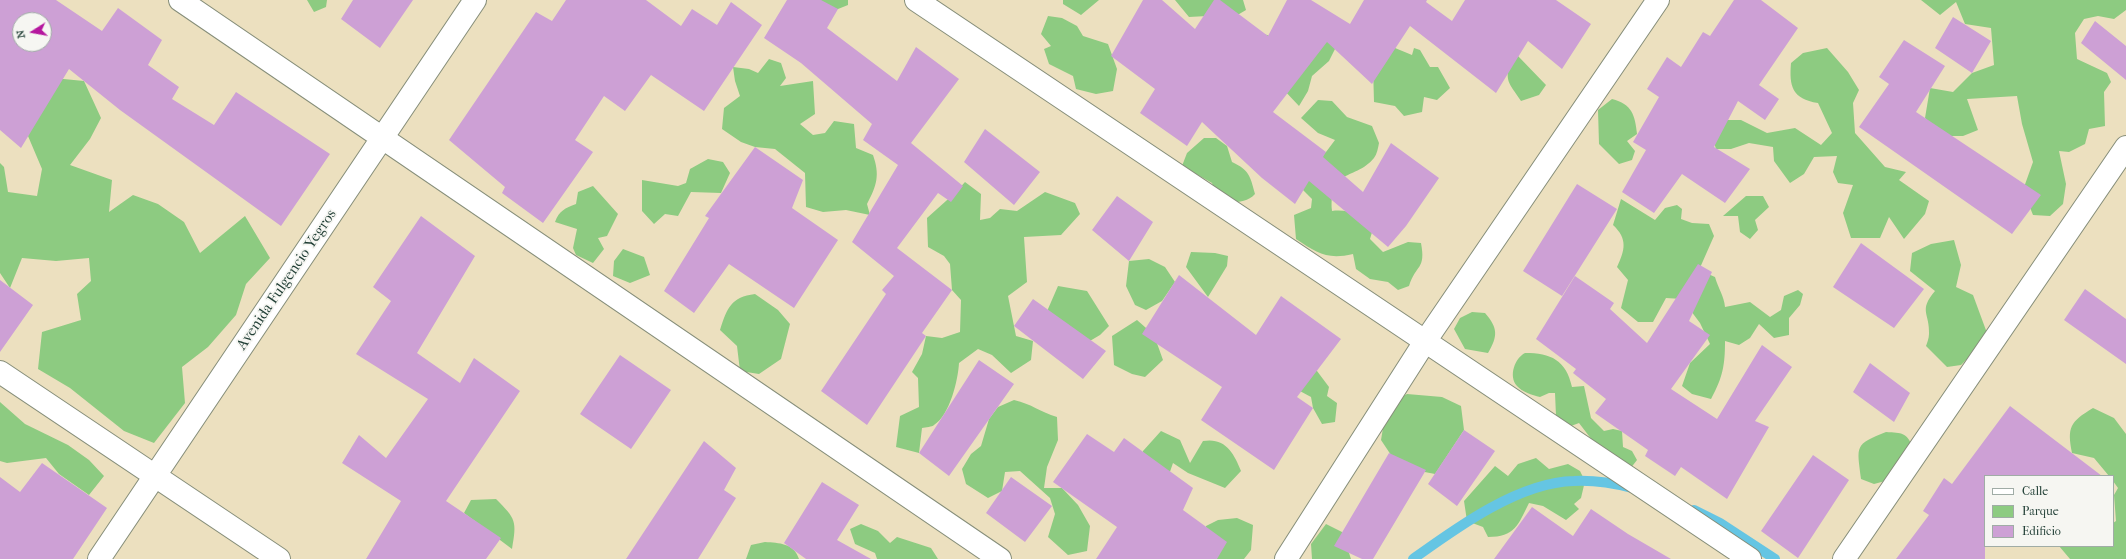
<!DOCTYPE html>
<style>
body{margin:0}
#map{position:relative;width:2126px;height:559px;overflow:hidden;background:#ece0bf;font-family:"IM FELL French Canon",serif}
canvas{display:block}
.legend{position:absolute;left:1984px;top:475px;width:130px;height:72px;box-sizing:border-box;background:#f6f6f2;border:1px solid #a0aca6;margin:0;padding:5px 7px;list-style:none;font-size:12px;color:#1f3d34}
.legend li{display:flex;align-items:center;gap:8px;height:20px}
.legend b{width:20px;border:1px solid #a0aca6}
.north{position:absolute;left:12px;top:12px;width:40px;height:40px;box-sizing:border-box;background:#f6f6f2;border:1px solid #a0aca6;border-radius:50%;rotate:259deg;font-size:11px;font-weight:700;line-height:16px;text-align:center;color:#1f3d34}
.north::after{content:'';display:block;margin:auto;width:14px;height:18px;background:#b5179e;clip-path:polygon(50% 0,100% 100%,50% 72%,0 100%)}
</style>
<div id="map">
<canvas width="2126" height="559"></canvas>
<ul class="legend">
<li><b style="height:5px;background:#fff"></b>Calle</li>
<li><b style="height:11px;background:#8dcb81"></b>Parque</li>
<li><b style="height:11px;background:#cda0d5"></b>Edificio</li>
</ul>
<div class="north">N</div>
</div>
<script>
const ctx = document.querySelector('canvas').getContext('2d');
ctx.lineJoin = 'round';
function fillPath(path, color) {
  ctx.fillStyle = color;
  ctx.fill(path, 'evenodd');
}
function stroke(path, color, width, dash) {
  ctx.strokeStyle = color;
  ctx.lineWidth = width;
  ctx.lineCap = dash ? 'butt' : 'round';
  ctx.setLineDash(dash || []);
  ctx.stroke(path);
}
function drawText(font, color, halo, rows, align = 'center') {
  ctx.font = font + ' "IM FELL French Canon",serif';
  ctx.lineWidth = 3.5;
  ctx.setLineDash([]);
  ctx.textBaseline = 'middle';
  ctx.strokeStyle = halo;
  ctx.fillStyle = color;
  for (const [text, x, y, turn = 0] of rows) {
    ctx.save();
    ctx.translate(x, y);
    ctx.rotate((+turn || 0) * Math.PI / 180);
    ctx.textAlign = isNaN(turn) ? turn : align;
    if (halo) ctx.strokeText(text, 0, 0);
    ctx.fillText(text, 0, 0);
    ctx.restore();
  }
}
fillPath(new Path2D(`
 M307,0H327L326,7L314,12Z
 M819,0H848V5L838,9L821,8Z
 M1063,0H1099L1081,15L1063,4Z
 M1175,0H1243L1246,10L1224,23L1207,16L1189,17Z
 M1921,0H2126V10L2114,19L2098,16L2084,19L2075,33L2077,59L2107,73L2111,82L2104,92L2105,126L2089,129L2085,144L2069,152L2059,151L2066,184L2063,204L2050,216L2033,215L2023,190L2033,162L2022,124L2017,96L1967,99L1978,130L1963,136H1941L1925,118L1930,88L1953,92L1972,73L1994,65L1991,28L1965,24L1956,2L1940,15Z
 M1048,16L1062,18L1077,26L1083,36L1108,44L1117,69L1113,91L1096,94L1076,89L1073,76L1049,64L1044,49L1051,46L1041,34Z
 M1264,34L1276,38L1318,37L1338,43L1329,61L1312,76L1308,91L1299,106L1282,88Z
 M1395,48L1412,55L1414,48L1420,50L1430,67H1438L1450,88L1437,100L1424,97L1422,112L1404,116L1395,106L1374,102L1373,66Z
 M1827,48L1848,72L1859,90L1853,103L1855,133L1885,167L1906,172L1899,180L1929,201L1925,214L1904,239L1889,217L1880,238H1851L1843,213L1853,185L1838,183L1833,172L1837,156L1814,157L1804,174L1790,183L1774,161L1773,147L1749,143L1731,149H1716L1712,136L1721,120H1741L1767,133L1795,128L1821,145L1832,133L1818,103C1792,99 1789,86 1791,63L1803,53Z
 M1518,56L1546,85L1539,95L1521,101C1508,81 1505,83 1510,59Z
 M769,59L781,63L786,78L780,86L813,81L815,114L800,124L813,135L825,133L834,121L854,124L856,148L873,155C880,175 877,185 867,204L870,215L846,210L823,212L806,207L805,173L775,149L755,147L741,142L722,129L724,108L740,96L735,81L733,67L749,69L758,73Z
 M43,77L84,81L101,118L90,139L70,165L112,180L109,212L133,195L158,204L184,222L200,253L245,216L270,258L246,284L236,315L208,347L182,367L185,403L154,443L124,431L70,388L38,369L42,332L81,320L77,294L91,281L89,258L56,261L22,258L10,288L0,273V163L4,167L8,192L37,196L42,169L28,136Z
 M1612,99C1632,104 1635,115 1637,134L1627,141L1635,151L1632,160L1619,164L1599,144L1598,110Z
 M1318,100L1332,101L1347,117L1372,126L1379,143C1378,148 1377,154 1374,158C1355,181 1329,167 1332,211C1348,209 1361,215 1375,222L1370,239L1383,252L1408,242L1421,243C1426,270 1416,264 1409,286L1398,290L1388,282L1370,279L1356,269L1353,254C1327,260 1317,253 1296,239L1294,215L1311,208L1312,199L1303,190L1297,166L1326,152L1335,140L1318,133L1301,118Z
 M1204,138H1216L1227,146L1232,162C1249,170 1250,175 1255,194C1246,204 1232,202 1219,202L1212,183L1182,166L1187,153Z
 M708,159L723,162L730,173L721,193L691,192L678,216L665,214L654,224L642,211V180L678,186L686,183L690,169Z
 M965,182L981,194L980,220L990,218L1000,209L1017,211L1045,192L1075,203L1080,214L1061,235L1024,237L1027,282L1008,296L1016,336L1033,341L1031,360L1011,373L992,355L978,349L959,363C958,380 950,415 934,425C932,427 926,427 922,428L919,453L896,447L900,416L919,407L918,378L912,372L922,354L926,336L942,338L960,332L961,300L952,290L950,264L944,256L928,247L927,218L956,192Z
 M593,186L618,214L607,236L598,238L604,249L593,263L576,255L573,248L577,229L555,222C559,211 565,208 576,204L578,192Z
 M1746,196H1763L1769,207L1755,220L1758,230L1750,239L1740,232L1738,216H1723Z
 M1621,199L1655,220L1665,208L1677,205L1682,209L1681,219L1692,223L1709,224L1714,236L1699,270L1715,277C1718,288 1724,296 1725,307L1750,302L1770,317L1781,310L1784,296L1798,290L1803,294L1800,305L1789,318V335L1774,338L1759,324L1750,338L1739,345L1725,341C1725,365 1723,377 1711,399L1692,394L1682,386L1690,363L1710,344L1700,323L1682,299L1666,298L1653,322H1638L1621,308L1628,280L1617,267C1625,250 1628,239 1613,225Z
 M1954,240L1961,265L1956,287L1973,295L1987,333L1976,350L1961,365L1947,367L1926,346C1927,343 1929,338 1929,334C1930,313 1918,311 1935,291L1910,271L1912,253L1931,244Z
 M623,249L644,257L650,275L630,283L613,276L614,261Z
 M1191,252L1215,253L1228,256L1227,266L1208,297L1186,267Z
 M1149,259L1165,267L1175,282L1162,301L1146,310L1135,305L1126,286L1129,261Z
 M1058,286L1087,291L1109,326L1100,335L1078,348L1051,344L1048,309Z
 M755,294L778,310L790,324L781,359L759,374L740,371L737,346L720,330C727,308 731,297 755,294Z
 M1472,312L1485,313C1498,328 1498,336 1488,353L1465,349L1454,329L1460,318Z
 M1137,320L1154,335L1163,360L1145,377L1132,374L1114,365L1112,336Z
 M1525,353C1551,353 1566,360 1572,387L1584,386L1591,418L1604,431L1613,429L1622,431L1623,447L1632,451L1637,460L1630,469L1592,440L1579,423L1571,426L1556,416L1555,393H1549L1540,397C1532,395 1522,392 1517,386C1508,376 1515,358 1525,353Z
 M1308,365L1317,371L1329,387L1327,396L1337,403L1335,422L1322,424L1313,408L1311,397L1285,383Z
 M1407,394L1442,397L1461,406L1464,430L1435,474L1399,467L1381,440L1387,404Z
 M1014,400C1032,404 1040,412 1057,417L1058,440L1047,467L1044,488H1062L1078,505L1090,526L1087,551L1068,555L1048,537L1055,514L1050,498L1020,471L1005,472L1002,491L988,498L966,484L962,469L971,454L981,446L989,419L998,407Z
 M0,402L25,424L68,445L89,460L104,476L89,495L59,474L46,458L7,463L0,461Z
 M2093,408L2114,418L2126,434V559H2070L2059,546H2113V523L2116,521L2114,495L2118,488L2113,481V476H2109L2094,458L2072,453C2067,427 2070,422 2093,408Z
 M1161,431L1180,440L1190,463L1203,441C1225,437 1234,453 1241,471L1225,488L1188,473L1173,463L1163,492L1142,467L1143,451Z
 M1886,432C1902,433 1907,432 1913,448L1889,480L1874,484L1861,479C1857,445 1854,445 1886,432Z
 M1536,458L1549,469L1568,464L1580,471L1585,481L1581,498L1574,504L1579,509L1566,520L1543,506L1529,503C1518,525 1515,537 1488,537L1483,527L1467,521L1464,501L1495,466L1508,476L1518,464Z
 M496,499C516,519 517,521 512,549L464,513L471,500Z
 M1237,518L1253,525L1251,550L1244,559H1216L1207,548L1206,526L1218,520Z
 M861,524L878,531L890,543L897,537L931,548L938,559H877L875,553L855,544L850,529Z
 M1326,524L1342,532L1351,559H1312L1311,544Z
 M765,542C779,543 794,543 799,559H746L751,545Z`), '#8dcb81');
stroke(new Path2D(`
 M1694,510L1720,523L1775,559
 M1413,559C1456,528 1519,482 1574,481C1594,480 1613,483 1632,488`), '#65c5e3', 10);
fillPath(new Path2D(`
 M0,0H56L102,31L118,8L162,40L148,65L179,87L172,99L214,125L236,92L330,154L281,226L120,110L69,69L21,148L0,130ZM20,20H44V44H20Z
 M353,0H413L380,48L341,19Z
 M566,0H646L681,26L692,9L717,25L731,2L762,25L704,111L651,75L625,111L604,96L575,140L593,152L543,223L502,193L505,187L449,140L536,12L552,21Z
 M787,0H821L838,9L827,28L897,81L916,47L959,79L911,143L963,186L951,202L938,193L897,248L952,290L922,333L926,336L867,425L821,391L886,294L882,290L894,276L852,242L898,165L863,140L872,124L801,63L764,38Z
 M1143,0H1162L1195,29L1214,0H1220L1268,36L1287,0H1311L1350,24L1364,0H1427L1426,2L1452,21L1465,0H1556L1591,24L1562,69L1528,41L1496,93L1410,26L1372,84L1327,42L1273,112L1326,152L1323,157L1363,192L1391,143L1439,178L1406,226L1388,247L1309,181L1295,204L1262,178L1202,122L1187,146L1140,113L1155,89L1111,56Z
 M1734,0H1761L1798,28L1759,85L1779,99L1765,120L1738,101L1714,147L1750,169L1725,203L1682,174L1654,213L1622,192L1646,150L1633,142L1659,97L1647,89L1667,57L1681,67L1703,32L1710,36Z
 M1953,17L1991,41L1972,73L1935,48Z
 M2095,21L2126,46V80L2081,43Z
 M1904,40L1945,66L1916,112L2041,195L2012,234L1859,127L1889,84L1879,77Z
 M985,129L1040,172L1014,205L964,162Z
 M755,147L803,180L792,208L838,240L794,308L729,264L694,313L664,291L709,218L705,216Z
 M1577,184L1617,209L1562,296L1523,271Z
 M1117,196L1153,222L1129,261L1092,230Z
 M421,216L475,256L417,353L460,383L474,358L520,391L446,501L501,538L486,559H366L401,501L342,463L359,435L386,458L428,399L356,354L391,301L373,287Z
 M1861,243L1924,289L1894,328L1833,287Z
 M1698,264L1712,272L1689,321L1710,335L1671,389L1717,419L1762,345L1792,367L1755,421L1769,427L1727,499L1681,467L1675,476L1645,456L1648,450L1595,413L1606,399L1573,373L1576,369L1536,339L1575,276L1614,303L1610,309L1647,343Z
 M1179,275L1256,335L1281,296L1341,339L1297,397L1313,408L1274,470L1201,420L1222,387L1142,334Z
 M0,280L33,305L0,352Z
 M2085,289L2126,319V364L2064,320Z
 M1033,299L1106,351L1083,379L1014,326Z
 M620,355L671,390L631,449L580,414Z
 M979,360L1014,384L949,476L919,453Z
 M1870,363L1910,393L1894,422L1853,392Z
 M2010,406L2102,476H1985V559H1896L1929,515L1923,511L1944,478L1952,484Z
 M1464,430L1495,451L1457,506L1428,484Z
 M1087,434L1114,452L1124,438L1193,488L1183,510L1227,542L1217,559H1096L1117,527L1053,482Z
 M704,441L736,468L724,490L736,498L698,559H626Z
 M1389,453L1426,470L1373,559H1362L1334,546Z
 M1813,455L1849,480L1798,558L1761,531Z
 M42,463L107,508L73,559H0V477L20,492Z
 M1011,477L1052,506L1025,542L986,513Z
 M822,482L859,505L837,540L871,559H806L784,543Z
 M1532,507L1573,536L1591,509L1628,534L1671,559H1494Z`), '#cda0d5');
const minor = new Path2D(`
 M180,0L1000,559
 M916,0L1750,559
 M0,372L279,559
 M99,559L475,0
 M1286,559L1426,340L1658,0
 M1844,559L2126,147`);
stroke(minor, '#868e7a', 24);
stroke(minor, '#fff', 22);
drawText('15px', '#1f3d34', '#f6f6f2', [
 ["Avenida Fulgencio Yegros",287,280,-56]
]);
</script>
